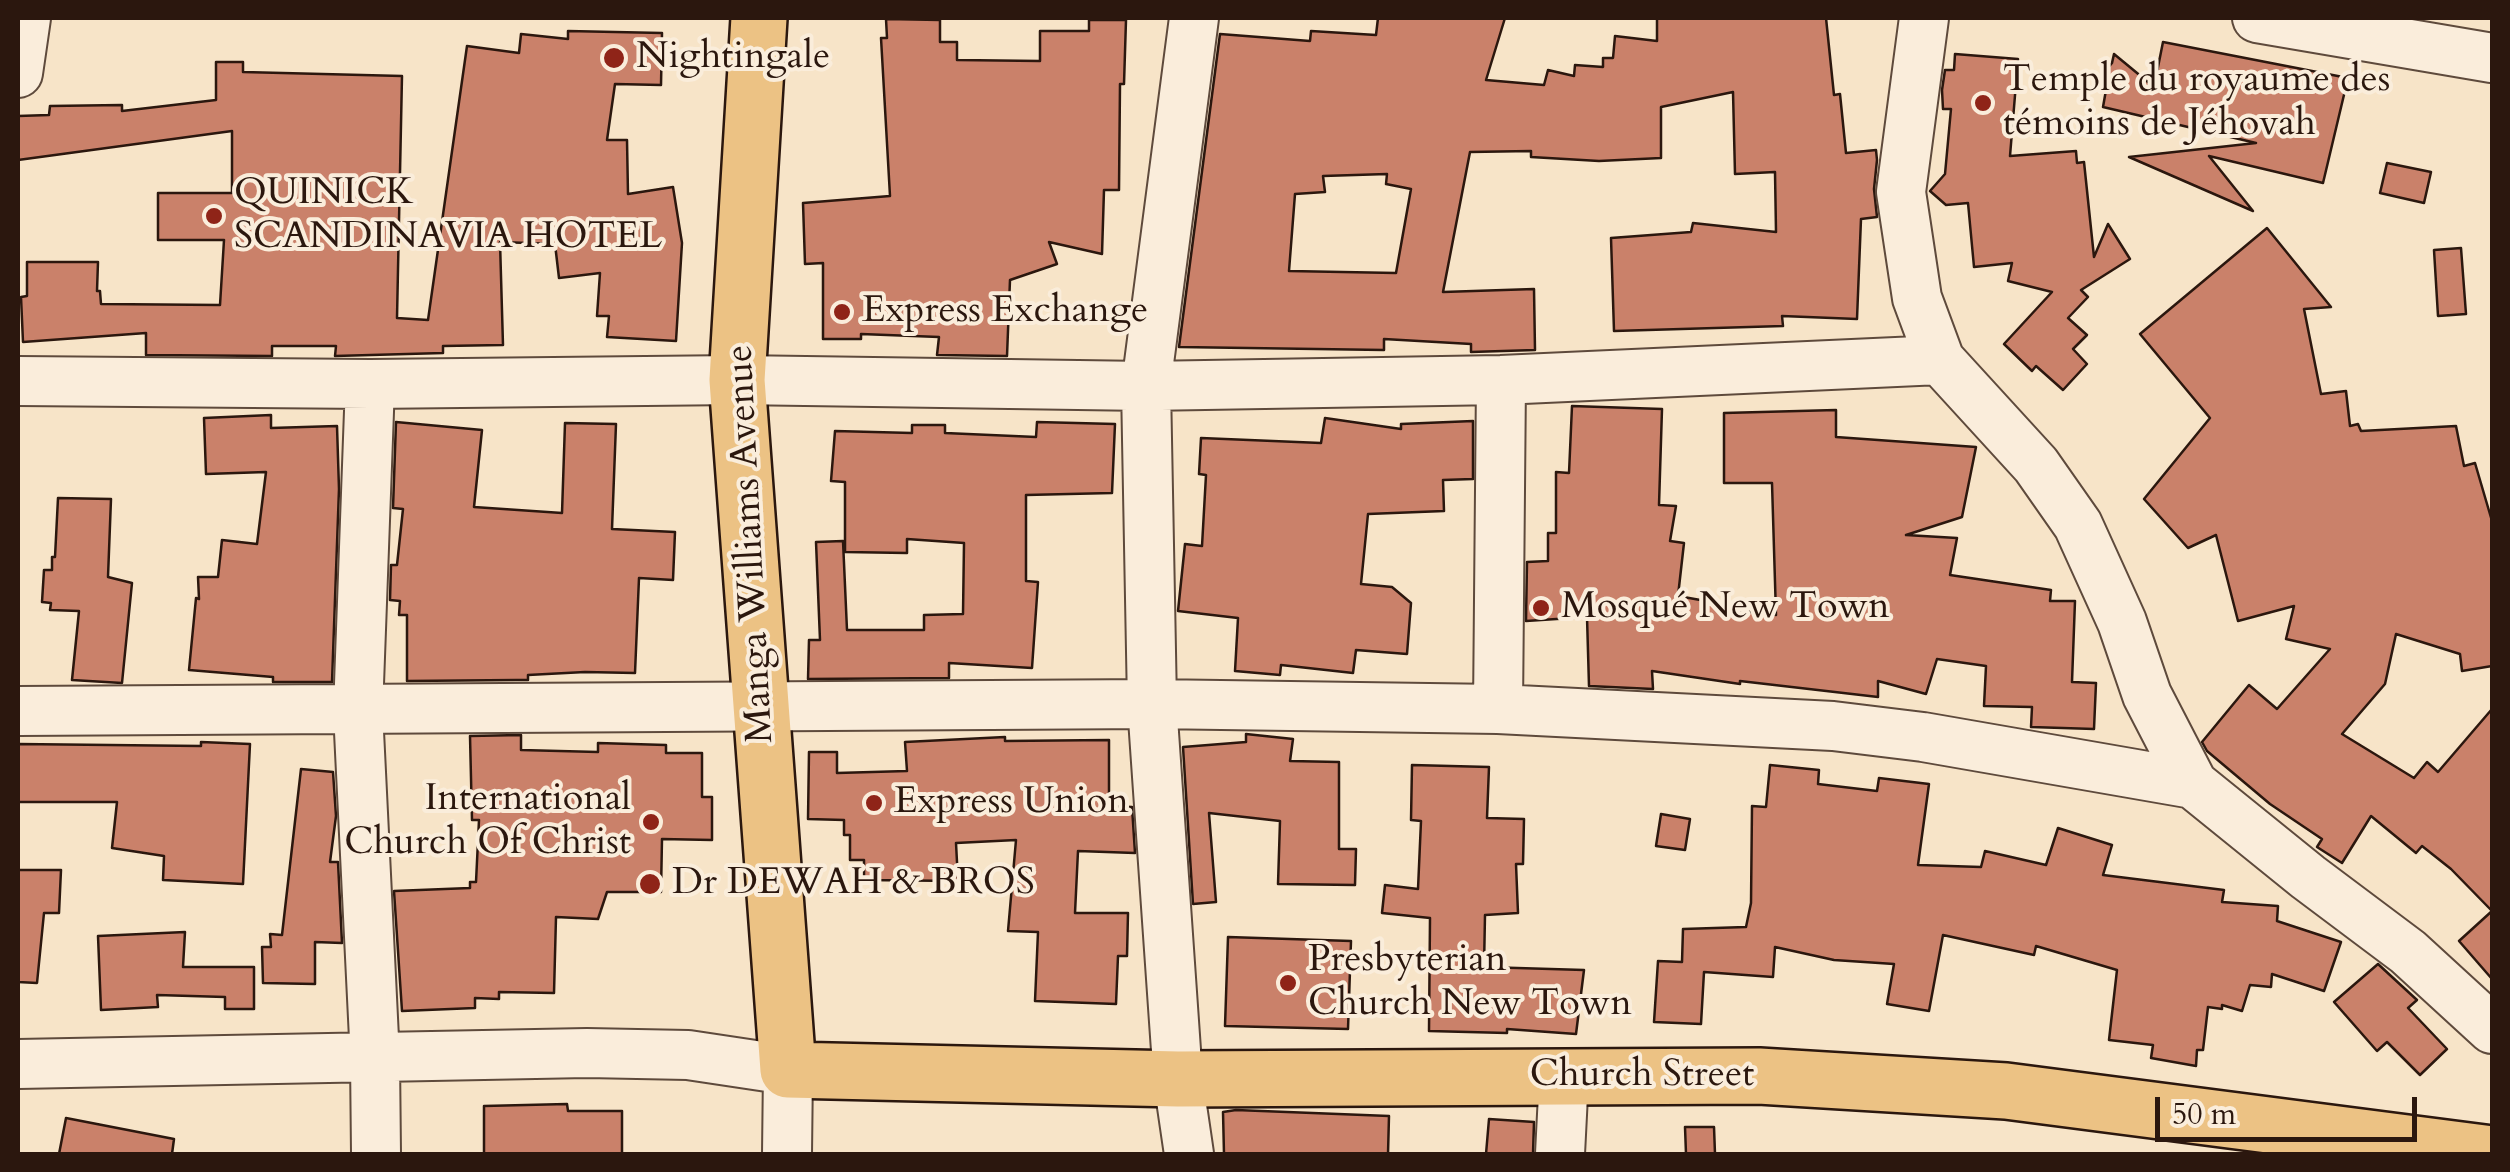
<!DOCTYPE html>
<meta charset="utf-8">
<style>
body{margin:0}
#map{position:relative;width:2510px;height:1172px;overflow:hidden;background:#f7e4c8;font-family:Cardo,serif}
canvas{display:block}
.frame{position:absolute;inset:0;border:20px solid #2b170e;pointer-events:none}
.scale{position:absolute;left:2155px;top:1097px;width:262px;height:45px;box-sizing:border-box;border:5px solid #2b170e;border-top:0;padding-left:12px;font-size:30px;line-height:35px;white-space:nowrap;color:#2b170e;-webkit-text-stroke:8px #faeddb;paint-order:stroke}
</style>
<div id="map">
<canvas width="2510" height="1172"></canvas>
<div class="frame"></div>
<div class="scale">50 m</div>
</div>
<script>
const ctx = document.querySelector('canvas').getContext('2d');
ctx.lineJoin = 'round';
function fillPath(path, color) {
  ctx.fillStyle = color;
  ctx.fill(path, 'evenodd');
}
function stroke(path, color, width, dash) {
  ctx.strokeStyle = color;
  ctx.lineWidth = width;
  ctx.lineCap = dash ? 'butt' : 'round';
  ctx.setLineDash(dash || []);
  ctx.stroke(path);
}
function drawText(font, color, halo, rows, align = 'center') {
  ctx.font = font + ' Cardo,serif';
  ctx.lineWidth = 8;
  ctx.setLineDash([]);
  ctx.textBaseline = 'middle';
  ctx.strokeStyle = halo;
  ctx.fillStyle = color;
  for (const [text, x, y, turn = 0] of rows) {
    ctx.save();
    ctx.translate(x, y);
    ctx.rotate((+turn || 0) * Math.PI / 180);
    ctx.textAlign = isNaN(turn) ? turn : align;
    if (halo) ctx.strokeText(text, 0, 0);
    ctx.fillText(text, 0, 0);
    ctx.restore();
  }
}
const building = new Path2D(`
 M1378,18H1505L1486,80L1544,85L1548,70L1574,76L1575,65L1603,67V58H1613L1615,36L1657,41V18H1826L1834,95L1840,94L1846,153L1876,150L1877,160L1874,189L1877,217L1861,219L1857,319L1782,316L1783,326L1614,331L1611,238L1691,232L1693,223L1776,232L1775,172L1735,174L1733,92L1661,107V158L1599,161L1531,157V151L1470,152L1443,292L1534,289L1535,350L1471,352V344L1384,339V350L1179,347L1220,34L1310,41L1311,31L1376,35ZM1387,174L1386,184L1411,189L1396,273L1289,271L1295,194L1325,192L1323,176Z
 M886,19L940,20V42H957V60L1040,61V31H1089V20H1126L1124,84H1120L1119,190H1104L1102,254L1049,242L1057,264L1010,280L1007,356L937,355L939,337L861,334V339H823V263L805,264L803,203L890,196L881,38H887Z
 M568,31L662,33L661,85L615,84L607,140H627L628,194L673,187L682,243L676,341L607,337L609,316H597L600,273L559,278L555,244L500,242L503,345L443,346V353L335,356L336,346H272V356L146,355V333L23,342L21,297L27,296V262H98L97,291H100L101,304L220,305L224,240H158V193H232V131L18,160V116L49,115L50,106L122,105V111L216,100V62H243V72L402,76L397,318L428,320L467,46L519,53L521,34L568,39Z
 M2163,42L2348,78L2323,183L2209,156L2253,211L2129,157L2256,143L2103,107L2106,90L2090,89L2112,63L2114,54L2154,87Z
 M1955,54L2018,59L2010,156L2076,151L2077,163L2084,162L2094,257L2108,224L2130,259L2081,290L2088,297L2068,318L2087,335L2073,349L2087,364L2063,390L2036,366L2032,371L2004,344L2052,292L2008,281L2012,263L1974,267L1968,203L1946,205L1930,191L1945,174L1951,109H1943L1942,90L1945,70H1954Z
 M2387,163L2431,172L2424,203L2380,193Z
 M2267,228L2331,307L2304,309L2321,394L2346,391L2350,426L2358,424L2361,431L2456,426L2464,466L2475,463L2492,521V666L2462,671L2460,654L2396,634L2385,684L2342,734L2414,778L2427,762L2438,772L2492,709V979L2459,941L2492,911L2451,869L2422,846L2416,853L2371,816L2342,863L2317,847L2322,839L2270,804L2207,751L2202,742L2249,685L2277,709L2330,649L2286,639L2294,606L2238,621L2216,535L2188,548L2144,499L2210,418L2140,334Z
 M2461,248L2466,314L2438,316L2434,250Z
 M1572,406L1662,409L1659,505L1676,506L1670,541L1684,543L1678,596L1717,603L1716,608L1776,615L1772,483H1724V413L1836,410V437L1976,447L1962,517L1906,535L1957,538L1950,575L2051,590L2050,601H2075L2072,682L2096,683L2094,729L2031,727L2032,707L1984,706L1986,666L1937,659L1926,694L1878,681V697L1740,681V684L1652,671L1653,689L1589,686L1587,617L1526,621L1527,562L1548,561V533H1556V472L1569,473Z
 M271,415V428L337,426L339,489L332,682H273V677L189,670L196,598L199,599L198,577H218L222,540L257,544L266,472L206,474L204,418Z
 M1325,418L1401,429V424L1473,421V479L1443,480L1444,511L1368,514L1361,584L1392,587L1411,603L1407,654L1356,650L1353,673L1281,665L1280,675L1235,671L1238,618L1178,611L1185,544L1202,546L1206,475L1199,474L1201,438L1321,443Z
 M396,422L482,430L474,507L562,513L565,423L616,424L612,529L675,532L673,580L639,578L635,673L585,672L528,675V680H516L407,681V615H399L400,601L390,600L391,565H397L403,509L393,508Z
 M1037,422L1115,424L1112,493L1026,495V581L1038,582L1032,668L949,663V678L808,679L809,640H820L816,542L843,541L847,630H924V615L963,614L964,543L907,539V553L845,552V482L831,481L835,431L912,433V425H945V433L1036,437Z
 M58,498L111,499L108,577L132,583L122,683L72,680L79,611L50,610L51,603L42,602L44,570H52V557H55Z
 M1246,734L1293,739L1290,761L1339,762V849H1356L1355,885L1278,884L1280,821L1209,813L1216,902L1193,904L1183,747L1246,742Z
 M521,735V750L598,752V743L666,745V753H702V797H712V840L662,839L661,892H607L598,919L556,917L554,993L499,992V999L475,998V1008L402,1011L394,891L470,888V882H476L479,820H472L470,736Z
 M1005,737V741L1109,740V806L1132,807L1135,853L1078,851L1075,913H1128L1127,956H1118L1116,1004L1035,1001L1038,932L1008,931L1016,840L956,843L958,881L864,880V860H850V835H844V820L808,819L809,752H837V773L907,771L905,742Z
 M201,742L250,744L243,884L163,880L164,856L112,848L117,802H18V744L201,746Z
 M1412,765L1489,767L1487,818L1524,819L1523,864H1516L1518,913L1485,915L1484,967L1584,970L1576,1034L1507,1029V1033L1429,1031L1430,918L1382,913L1385,885L1418,889L1421,821L1411,820Z
 M1770,765L1819,770L1818,784L1877,791L1879,778L1929,784L1918,865L1981,867L1985,851L2046,865L2058,828L2112,845L2103,875L2224,890L2222,902L2278,906L2277,921L2341,942L2324,991L2272,974L2271,987L2250,985L2242,1011L2222,1005V1009L2208,1007L2203,1050H2197L2196,1066L2151,1058L2153,1045L2109,1040L2117,970L2036,946L2034,955L1943,935L1929,1011L1887,1004L1894,964L1834,960L1775,947L1773,977L1704,972L1701,1024L1654,1022L1658,961L1682,962L1683,929L1746,927L1751,903L1752,806L1766,807Z
 M301,769L333,772L336,816L330,862H338L342,943L315,942V984L263,983L262,947H271L270,934L282,935Z
 M1661,814L1690,819L1685,850L1656,846Z
 M18,870H61L59,913H44L37,983L18,982Z
 M185,932L183,967H254V1009H225V997L157,995L158,1007L101,1010L98,936Z
 M1228,937L1351,941L1348,1029L1225,1026Z
 M2378,964L2417,1000L2408,1008L2447,1049L2420,1075L2387,1042L2377,1051L2334,1002Z
 M567,1104L568,1111H622V1154H484V1106Z
 M1236,1110L1389,1116L1388,1154H1224L1223,1112Z
 M66,1118L174,1139L172,1154H59Z
 M1489,1119L1534,1122L1533,1154H1486Z
 M1685,1127H1714L1715,1154H1686Z`);
fillPath(building, '#ca816a');
stroke(building, '#2b170e', 2.5);
const minor = new Path2D(`
 M1924,18L1901,192L1917,298L1940,360
 M2257,18L2492,58
 M18,73L26,18
 M18,381L370,384L737,380L1146,386L1501,380L1940,360L2036,465L2078,525L2122,622L2147,695L2193,784L2308,877L2408,952L2492,1029
 M370,384L358,711L375,1059L376,1154
 M1498,709L1501,380
 M18,711L1152,704L1498,709L1833,726L1923,737L2193,784
 M18,1064L587,1053L688,1055L788,1070L787,1154
 M1189,1154L1178,1079L1152,704L1146,386L1194,18
 M1560,1154L1564,1075`);
const major = new Path2D(`
 M759,18L737,380L788,1070L1178,1079L1759,1076L2006,1091L2492,1154`);
stroke(minor, '#5e4a3c', 52);
stroke(major, '#2b170e', 60);
stroke(minor, '#faeddb', 48);
stroke(major, '#ecc284', 55);
for (const [x, y, r, color] of [
 [614,58,12,"#8f2418"],
 [1983,103,10,"#8f2418"],
 [214,216,10,"#8f2418"],
 [842,312,10,"#8f2418"],
 [1541,608,10,"#8f2418"],
 [874,803,10,"#8f2418"],
 [651,822,10,"#8f2418"],
 [650,884,12,"#8f2418"],
 [1288,983,10,"#8f2418"]
]) {
  const dot = new Path2D();
  dot.arc(x, y, r, 0, 2 * Math.PI);
  ctx.fillStyle = color;
  ctx.fill(dot);
  stroke(dot, '#faeddb', 4);
}
drawText('38px', '#2b170e', '#faeddb', [
 ["Nightingale",636,58],
 ["Temple du royaume des",2003,81],
 ["témoins de Jéhovah",2003,125],
 ["QUINICK",234,194],
 ["SCANDINAVIA HOTEL",234,238],
 ["Express Exchange",862,312],
 ["Mosqué New Town",1561,608],
 ["International",631,800,"right"],
 ["Church Of Christ",631,844,"right"],
 ["Express Union",894,803],
 ["Dr DEWAH & BROS",672,884],
 ["Presbyterian",1308,961],
 ["Church New Town",1308,1005]
], 'left');
drawText('38px', '#2b170e', '#faeddb', [
 ["Manga Williams Avenue",752,544,-93],
 ["Church Street",1642,1076]
]);
</script>
